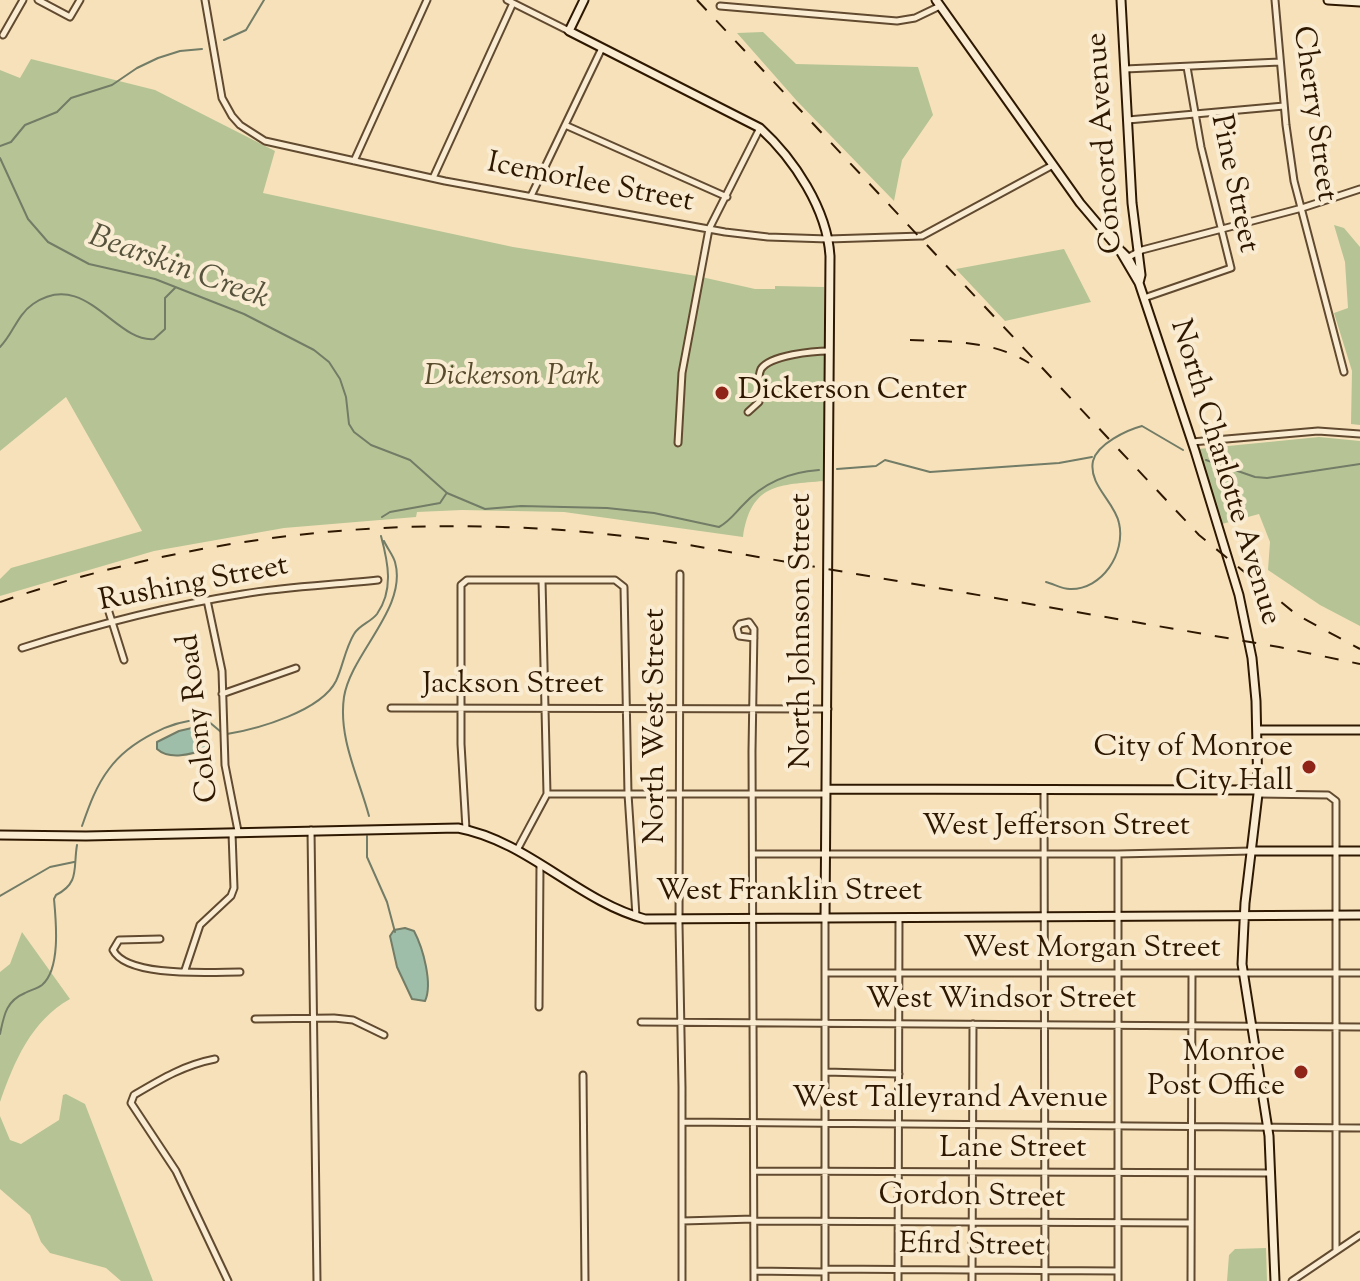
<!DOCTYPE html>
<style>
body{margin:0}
canvas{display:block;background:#f6e1ba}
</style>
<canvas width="1360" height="1281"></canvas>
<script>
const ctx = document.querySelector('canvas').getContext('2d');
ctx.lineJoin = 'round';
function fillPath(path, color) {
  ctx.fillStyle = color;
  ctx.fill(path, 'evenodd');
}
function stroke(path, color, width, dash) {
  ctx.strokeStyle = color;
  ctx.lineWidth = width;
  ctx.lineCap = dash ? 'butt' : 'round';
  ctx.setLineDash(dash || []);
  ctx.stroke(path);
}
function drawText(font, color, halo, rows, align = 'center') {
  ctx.font = font + ' "Sorts Mill Goudy",serif';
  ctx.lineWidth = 8;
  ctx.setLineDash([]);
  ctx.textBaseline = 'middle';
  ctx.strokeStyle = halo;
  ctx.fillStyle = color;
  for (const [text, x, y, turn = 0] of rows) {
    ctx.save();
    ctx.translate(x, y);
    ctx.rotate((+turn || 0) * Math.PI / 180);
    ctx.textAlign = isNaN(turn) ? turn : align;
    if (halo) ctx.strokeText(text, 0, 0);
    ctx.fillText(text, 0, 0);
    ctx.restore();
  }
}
fillPath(new Path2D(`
 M763,32L796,64L918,67L933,115L902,160L894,201L797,101L737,33Z
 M31,59L155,90L275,151L263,193L513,247L697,276L755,289H775V286L824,287V481C779,485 751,483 743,537L564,512L462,510L417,512L416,517L284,528L154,551L0,596V579L11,568L142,531L66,397L0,451V70L20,78Z
 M1334,225L1344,228L1360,247V425L1351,424L1352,371L1334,313L1348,308L1345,262Z
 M1064,249L1091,302L1005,321L956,269Z
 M1319,437L1360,441V626L1320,605L1268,570L1270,542L1259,514L1222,524L1198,449Z
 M22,932L70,999C31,1021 14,1062 0,1102V972L10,964Z
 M66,1094L85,1104L153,1281H121L106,1268L50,1253L41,1242L30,1215L0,1189V1116L10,1140L21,1144L59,1120L63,1095Z
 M1266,1248L1267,1281H1227L1229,1255L1235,1249Z`), '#b6c495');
const water = new Path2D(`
 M196,727L204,729L209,739L206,748C192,755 169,760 157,749V742L179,731Z
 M405,928L414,931C423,948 433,984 425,1001L412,999L397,967L390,936L394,930Z`);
fillPath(water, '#9ebea9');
stroke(water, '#727c66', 2);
stroke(new Path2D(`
 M224,40L246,30L264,0
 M0,146L11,142L25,125L57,112L71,98L112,85L137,68L158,58L180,51L202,49
 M0,158L28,219L48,242L89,264L155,279L244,314L314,350L329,362L340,379L346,397L349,424L354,432L371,445L410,460L447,493L485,509L521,506L607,508L654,513L719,527C730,521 735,513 743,505C764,482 789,472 819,470
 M0,347C13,334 17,315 33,304C85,268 115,343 154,339L165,329V298L175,288
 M1206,460L1255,477L1267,478L1360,464
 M837,469L876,466L885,460L930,472L1059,463L1092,457
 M382,517L390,512L440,503L446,494
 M1046,582C1054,584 1062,589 1070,589C1102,590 1126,553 1119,523C1115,502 1088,485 1093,461C1097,444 1127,430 1142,426L1183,450
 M227,734C258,729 321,711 336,681C343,666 345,649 354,634C359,625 371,622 377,614C394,590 388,562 381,536
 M369,816C359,778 338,738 344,697C351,653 408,608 395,562C393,555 387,548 384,541
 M82,826C89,806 96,786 109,769C128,743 175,716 208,721L221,732
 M367,836V857L387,902L395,932
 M0,896L50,867L74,862
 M0,1034C4,1015 6,1001 25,993C30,990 37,989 42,985C61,969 56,921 54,899L56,895C80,883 73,868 77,845`), '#727c66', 2);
const street = new Path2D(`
 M38,0L70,17L80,0
 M205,0L222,98L232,116L240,125L265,141L445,181L725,232L768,237L828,239L922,236L1053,165
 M507,0L569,31
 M1275,0L1286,125L1294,181L1344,372
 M720,6L897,21L915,18L940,6
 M3,35L23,0
 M1125,69L1280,62
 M1128,120L1284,106
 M565,125L727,197
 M354,161L427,0
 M433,178L513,3
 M531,196L602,48
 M1127,258L1142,250L1302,208L1360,189
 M1144,298L1231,268L1201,147L1187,67
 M748,412L759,402C759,393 757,377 761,369C770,355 814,351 829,351
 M1192,442L1318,431L1360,434
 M678,443L682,373L709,229L760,128
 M680,574L679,924L682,1087V1281
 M207,600L222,671L225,765L238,831
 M108,609L124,660
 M22,648C94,625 168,606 243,594C287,586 333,585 378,580
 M222,694L296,668
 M391,708L828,709
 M1044,791L1045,1281
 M547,794H826
 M1258,794L1328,795L1336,801V1250
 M466,829L461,744V585L467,580H615L624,587L628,794L636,916
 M311,830L317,1281
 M517,850L547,794L542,580
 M753,854H1118L1252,851
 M825,918V1281
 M160,939L119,940L113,950C127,978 211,972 240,972
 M185,970L200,925L231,896L234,888L232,833
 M825,973H1360
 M539,1007L540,864
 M255,1019L334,1018L353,1020L384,1035
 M641,1022L1360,1027
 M215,1059C184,1065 161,1079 134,1095L131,1103L176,1171L228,1281
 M826,1072L899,1074
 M583,1075L585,1281
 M683,1122L1360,1128
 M754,1171L1271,1173
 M682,1221L754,1219
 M754,1221L1191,1223
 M825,1269L1118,1271
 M754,1271L825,1272
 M754,1281L752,751L754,629L749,622L740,624L737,628L739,636L754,638
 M898,1281L899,918
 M972,1281L973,1024
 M1118,1281V854
 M1191,1281L1192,973
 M1292,1281L1360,1235`);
const secondary = new Path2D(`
 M584,0L569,31L760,128C794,159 827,209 830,256L825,918
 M936,0L1080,203L1119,249L1139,283L1195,451L1239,595L1252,658L1256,701L1258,794L1245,903L1242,964L1269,1136L1275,1281
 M1121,0L1132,203L1141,275L1139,283
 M1328,0L1360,2
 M1121,251L1128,258L1138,277
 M1257,730H1360
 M827,789L1258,790
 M0,835L86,836L458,828C528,841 578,901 645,919L1360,915
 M1253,851H1360`);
stroke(street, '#614a2f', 9);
stroke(secondary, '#2f1801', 11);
stroke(street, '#f9ecd2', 5);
stroke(secondary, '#f9ecd2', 7);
stroke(new Path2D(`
 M697,0L1199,535L1297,615L1360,649
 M910,340C952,342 992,340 1029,363
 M0,602C221,526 452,508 683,544L1279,647L1360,664`), '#2f1801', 2, [14, 14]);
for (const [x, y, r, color] of [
 [722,393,8,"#8f2418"],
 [1309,767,8,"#8f2418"],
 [1301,1072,8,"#8f2418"]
]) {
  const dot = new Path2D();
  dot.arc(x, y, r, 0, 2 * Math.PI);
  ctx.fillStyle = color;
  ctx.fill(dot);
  stroke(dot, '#f9ecd2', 3);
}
drawText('30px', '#2f1801', '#f9ecd2', [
 ["Cherry Street",1312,114,82],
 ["Concord Avenue",1107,143,-94],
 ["Pine Street",1232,184,78],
 ["Icemorlee Street",590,185,11],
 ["North Charlotte Avenue",1223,473,73],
 ["Rushing Street",194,586,-11],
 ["North Johnson Street",804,631,-90],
 ["Jackson Street",513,687],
 ["Colony Road",201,718,-97],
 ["North West Street",658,726,-90],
 ["West Jefferson Street",1056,829],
 ["West Franklin Street",789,894],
 ["West Morgan Street",1092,951],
 ["West Windsor Street",1001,1002],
 ["West Talleyrand Avenue",950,1101],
 ["Lane Street",1013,1151],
 ["Gordon Street",972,1199,1],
 ["Efird Street",972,1248,1]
]);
drawText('italic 30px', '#584c2d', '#f9ecd2', [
 ["Dickerson Park",512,379]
]);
drawText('30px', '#2f1801', '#f9ecd2', [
 ["Dickerson Center",738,393,"left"],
 ["City of Monroe",1293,750],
 ["City Hall",1293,784],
 ["Monroe",1285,1055],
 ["Post Office",1285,1089]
], 'right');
drawText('italic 32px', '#56523c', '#f9ecd2', [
 ["Bearskin Creek",178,270,20]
]);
</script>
